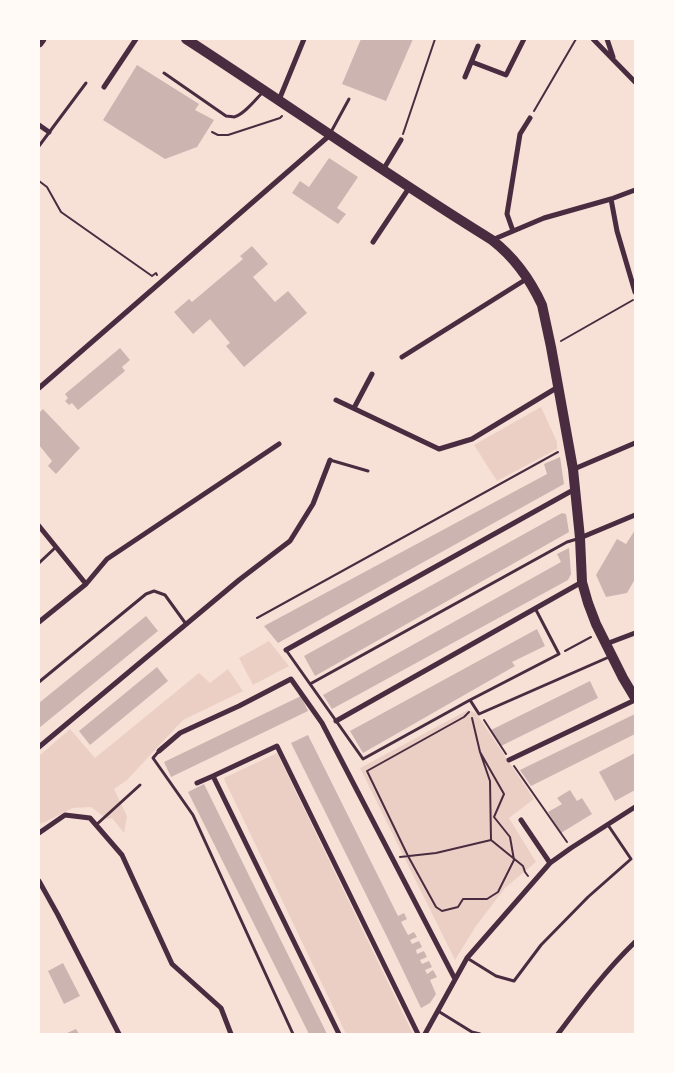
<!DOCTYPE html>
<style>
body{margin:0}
#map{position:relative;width:674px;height:1073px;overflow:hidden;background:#f7e1d7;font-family:Montserrat,sans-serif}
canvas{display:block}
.frame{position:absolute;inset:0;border:40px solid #fffaf5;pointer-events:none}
</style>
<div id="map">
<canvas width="674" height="1073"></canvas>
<div class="frame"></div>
</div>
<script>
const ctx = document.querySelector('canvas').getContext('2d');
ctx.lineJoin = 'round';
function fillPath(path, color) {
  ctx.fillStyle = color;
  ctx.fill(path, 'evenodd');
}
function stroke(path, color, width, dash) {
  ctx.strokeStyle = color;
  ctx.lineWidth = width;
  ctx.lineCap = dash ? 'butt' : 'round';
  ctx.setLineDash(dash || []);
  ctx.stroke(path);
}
fillPath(new Path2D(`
 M541,407L557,442V449L497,481L474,445Z
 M269,641L289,666L253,685L239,658Z
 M228,669L243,691L183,720L127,780L114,789L127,816L124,833L112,818L107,819L91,807L73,808L45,822L39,824V756L70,729L95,758L199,673L210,683Z
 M468,710L476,713L534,799L509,818L536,862L505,888L476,926L455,960L360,768Z
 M277,753L413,1034H346L225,781L224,778Z`), '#ebcfc5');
fillPath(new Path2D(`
 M361,39H413L386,101L342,84Z
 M137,65L199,104L195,110L214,120L197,147L165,159L103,120Z
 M329,158L358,177L337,208L346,214L338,224L292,193L300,181L309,187Z
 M252,246L268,264L253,277L275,302L288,291L307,313L244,367L226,346L230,343L210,319L193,334L174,312L189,299L192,302L243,259L240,256Z
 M120,348L130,360L122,367L125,371L78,410L72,403L69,405L65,401L68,398L65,394Z
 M43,409L80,448L56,474L48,466L52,461L39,445V413Z
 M560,457L564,484L278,643L264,626L547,474L544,464Z
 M562,513L566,514L569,532L315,676L304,656Z
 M635,530V579L627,593L606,597L596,575L617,539L626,544Z
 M569,548L571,574L568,580L332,709L323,695L561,562L557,554Z
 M146,616L158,631L39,728V703Z
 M537,629L545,646L512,662L515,666L363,753L350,731Z
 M157,667L168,681L90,745L79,731Z
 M590,681L598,698L501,746L491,730Z
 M301,696L308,711L171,777L164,762Z
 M635,714V734L531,786L520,770Z
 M308,735L398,916L404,913L407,919L401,922L408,935L414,932L417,937L410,940L412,944L419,941L422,947L416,950L417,954L424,951L427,957L420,960L422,964L429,961L432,967L425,970L427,974L433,970L437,977L430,980L436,994L430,1003L421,1008L388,939L291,743Z
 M635,753V790L615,801L599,772Z
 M204,784L327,1034H309L188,792Z
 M570,790L577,801L582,798L592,814L561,833L548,812L562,804L557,798Z
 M63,963L80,996L64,1004L48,971Z
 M76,1029L79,1034H65Z`), '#ccb4b1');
stroke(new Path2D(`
 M534,111L576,39
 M212,132L218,135H228L280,118L282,116
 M403,134L435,39
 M39,181L47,187L61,212L152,276L156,273L157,275
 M561,341L633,300
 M257,618L558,452
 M565,651L591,637
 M469,712L464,717L367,771L408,856L436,907L442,911L458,907L463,899H487L498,892L514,860L510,837L494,817L504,794L480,752
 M472,718L480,752L490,781L491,840
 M484,720L506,754
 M514,766L567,842
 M400,857L436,853L491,840L523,866L525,872L528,876`), '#4a2c40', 2);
stroke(new Path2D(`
 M164,73L226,116C229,116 232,117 234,117C244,115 256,99 263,92
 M331,132L349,99
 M39,146L86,83
 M330,460L368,471
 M39,563L56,547
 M286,650L363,759L470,700L559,654L535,608
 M39,682L146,594L154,591L165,595L186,624
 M310,684L567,542L577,539
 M470,700L479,714L609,657
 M159,751L153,758L193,815L293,1034
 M96,825L140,785
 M467,958L496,976L514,981L541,945L588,897L631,859L608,825
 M438,1011L472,1032L480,1034`), '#4a2c40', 3);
stroke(new Path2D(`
 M593,39L635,82
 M607,39L613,57
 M472,62L506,75L524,39
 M465,77L478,46
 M104,87L136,39
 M279,100L304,39
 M39,125L49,132
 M383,170L401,140
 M611,199L617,231L635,292
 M513,231L507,214L520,134L530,118
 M492,240L544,218L611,199L635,190
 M373,242L409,188
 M402,357L528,278
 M39,388L330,135
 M336,400L439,449L472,439L558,387
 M354,408L372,374
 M574,469L635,443
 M39,526L86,584
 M580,538L635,515
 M39,622L86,584L107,559L279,444
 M606,644L635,633
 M286,650L575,489
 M336,721L582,582
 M39,747L239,580L290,541L313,504L330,460
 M159,751L180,733L239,706L291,679L322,723L455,979
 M509,760L635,700
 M197,783L213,776
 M521,820L550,863
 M39,833L65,815L90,818L122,855L172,964L221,1008L231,1034
 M39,881L58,915L119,1034
 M339,1034L213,776L277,746L418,1034
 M425,1034L467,958L550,863L571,848L635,807
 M558,1034C582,1002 606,970 635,942`), '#4a2c40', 5);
stroke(new Path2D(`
 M39,43L42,39`), '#4a2c40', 9);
stroke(new Path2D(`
 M186,39C288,105 388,176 492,240C514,257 530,279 542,305L551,347L573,469L580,538L582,582L588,603L596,624L623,678L635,698`), '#4a2c40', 10);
</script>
